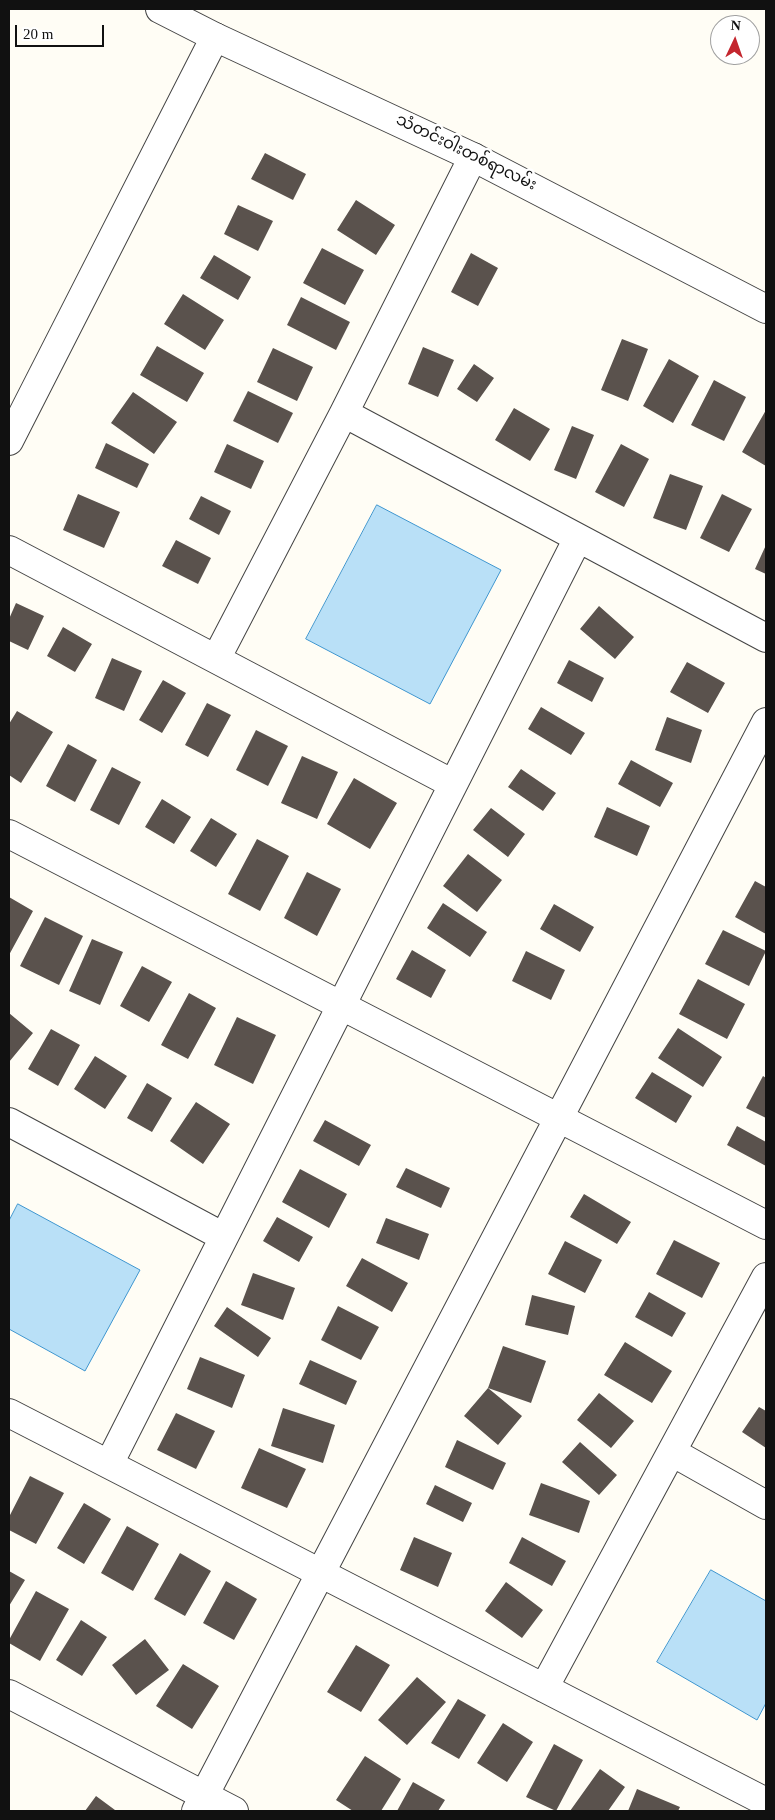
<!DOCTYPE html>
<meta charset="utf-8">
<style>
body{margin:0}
#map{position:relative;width:775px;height:1820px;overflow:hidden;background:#fffdf5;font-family:Georgia,serif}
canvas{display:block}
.frame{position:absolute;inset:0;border:10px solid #111;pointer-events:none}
.north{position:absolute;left:710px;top:15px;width:50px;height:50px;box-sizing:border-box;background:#fff;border:1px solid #a0a0a0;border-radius:50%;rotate:3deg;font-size:14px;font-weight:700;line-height:20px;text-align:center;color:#111}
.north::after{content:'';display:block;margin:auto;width:18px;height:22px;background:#c4262e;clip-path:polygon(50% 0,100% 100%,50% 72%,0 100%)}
.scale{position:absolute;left:15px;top:25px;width:89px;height:22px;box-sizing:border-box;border:2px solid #111;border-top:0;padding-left:6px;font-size:15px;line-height:18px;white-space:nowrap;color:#111;-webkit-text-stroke:4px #fff;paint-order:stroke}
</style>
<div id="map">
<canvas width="775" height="1820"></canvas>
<div class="frame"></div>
<div class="north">N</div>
<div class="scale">20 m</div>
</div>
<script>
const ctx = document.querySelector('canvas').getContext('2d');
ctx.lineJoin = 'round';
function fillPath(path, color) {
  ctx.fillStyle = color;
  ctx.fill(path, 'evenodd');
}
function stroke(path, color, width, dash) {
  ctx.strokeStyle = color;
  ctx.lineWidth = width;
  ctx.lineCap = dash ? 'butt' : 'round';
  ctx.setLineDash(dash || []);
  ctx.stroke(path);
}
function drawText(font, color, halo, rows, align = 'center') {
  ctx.font = font + ' Georgia,"Noto Sans Myanmar",serif';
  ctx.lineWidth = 5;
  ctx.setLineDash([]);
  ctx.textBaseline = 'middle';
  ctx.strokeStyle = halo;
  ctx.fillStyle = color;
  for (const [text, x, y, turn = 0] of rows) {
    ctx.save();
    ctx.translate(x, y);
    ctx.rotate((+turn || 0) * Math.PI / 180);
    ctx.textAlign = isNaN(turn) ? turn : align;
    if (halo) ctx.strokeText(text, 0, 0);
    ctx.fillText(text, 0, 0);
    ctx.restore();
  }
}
const water = new Path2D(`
 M377,505L501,570L430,704L306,639Z
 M18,1204L140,1270L85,1371L9,1329V1221Z
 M711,1570L766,1601V1703L757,1720L657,1662Z`);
fillPath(water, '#b9e0f7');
stroke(water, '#3f96cf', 1);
fillPath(new Path2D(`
 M265,153L306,174L293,200L251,179Z
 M356,200L395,225L376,255L337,230Z
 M238,205L273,221L258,251L224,234Z
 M322,248L364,270L345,305L303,283Z
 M471,253L498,268L478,306L451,292Z
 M214,255L251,277L238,300L200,278Z
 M183,294L224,320L205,350L164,324Z
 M301,297L350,322L336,350L287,325Z
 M622,339L648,349L628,401L601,390Z
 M157,346L204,373L187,402L140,375Z
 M423,347L454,360L438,397L408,384Z
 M273,348L313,367L297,401L257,382Z
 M669,359L699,376L673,423L643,406Z
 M474,364L494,378L477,402L457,389Z
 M714,380L746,397L724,441L691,425Z
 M248,391L293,413L278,443L233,421Z
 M133,392L177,422L154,454L111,423Z
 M514,408L550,429L530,461L495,440Z
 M766,410V466L742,452Z
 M572,426L594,435L576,479L554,470Z
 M106,443L149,464L137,488L95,468Z
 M227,444L264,461L251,489L214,472Z
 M621,444L649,459L624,507L595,492Z
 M670,474L703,486L686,530L653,518Z
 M78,494L120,512L104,548L63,530Z
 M722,494L752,509L729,552L700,538Z
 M201,496L231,511L219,535L189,519Z
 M176,540L211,558L198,584L162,566Z
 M766,545V574L755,569Z
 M16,603L44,616L28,650L9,641V619Z
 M599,606L634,637L615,659L580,629Z
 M63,627L92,644L75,672L47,656Z
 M112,658L142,671L124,711L95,698Z
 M569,660L604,678L592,702L557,683Z
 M687,662L725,683L708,713L670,692Z
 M163,680L186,693L162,733L139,720Z
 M207,703L231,715L208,757L185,745Z
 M541,707L585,733L571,755L528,729Z
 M17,711L53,732L21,783L9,775V724Z
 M667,717L702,730L691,763L655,750Z
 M256,730L288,746L268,786L236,770Z
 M68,744L97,760L75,802L46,786Z
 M302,756L338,772L317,819L281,803Z
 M631,760L673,783L660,807L618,784Z
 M112,767L141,782L119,825L90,810Z
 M521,769L556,793L543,811L508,787Z
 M354,778L397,803L370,849L327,824Z
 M162,799L191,817L174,844L145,827Z
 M607,807L650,826L637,856L594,837Z
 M491,808L525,834L508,857L473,830Z
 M211,818L237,834L216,867L190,851Z
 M257,839L289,856L260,911L228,894Z
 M468,854L502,880L477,912L443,886Z
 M307,872L341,889L317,936L284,918Z
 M755,881L766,887V934L735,917Z
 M9,897L33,911L9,955Z
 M443,903L487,932L470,957L427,928Z
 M554,904L594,927L580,952L540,929Z
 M45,917L83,936L59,985L20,966Z
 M723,930L766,951L749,986L705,964Z
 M92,939L123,952L100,1005L69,991Z
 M412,950L446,970L431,998L396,979Z
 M526,951L565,970L551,1000L512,981Z
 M142,966L172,982L149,1022L120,1006Z
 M698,979L745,1004L727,1039L679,1014Z
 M189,993L216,1008L188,1059L161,1045Z
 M9,1013L33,1033L9,1062Z
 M237,1017L276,1035L253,1084L214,1065Z
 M678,1028L722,1057L703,1087L658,1058Z
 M51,1029L80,1045L58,1086L28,1069Z
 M95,1056L127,1076L105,1109L74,1089Z
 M652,1072L692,1096L676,1123L635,1098Z
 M763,1076L766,1078V1118L746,1108Z
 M147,1083L172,1098L152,1132L127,1118Z
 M196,1102L230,1124L203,1164L170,1141Z
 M325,1120L371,1145L359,1166L313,1141Z
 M737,1126L766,1142V1166L727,1145Z
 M406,1168L450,1188L441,1208L396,1187Z
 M300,1169L347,1194L329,1228L282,1202Z
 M584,1194L631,1222L617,1244L570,1217Z
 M277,1217L313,1237L299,1262L263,1241Z
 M386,1218L429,1234L419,1260L376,1243Z
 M674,1240L720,1263L702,1298L656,1274Z
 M565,1241L602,1260L585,1293L548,1274Z
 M362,1258L408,1283L392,1312L346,1286Z
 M253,1273L295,1288L283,1320L241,1305Z
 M649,1292L686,1313L672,1337L635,1317Z
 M532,1295L575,1306L568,1335L525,1325Z
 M338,1306L379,1327L361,1360L321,1340Z
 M227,1307L271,1338L258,1357L214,1326Z
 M625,1342L672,1371L652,1403L604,1375Z
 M503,1346L546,1361L531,1403L488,1388L522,1416L498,1445L464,1416L488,1388Z
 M200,1357L245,1375L232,1408L187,1389Z
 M310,1360L357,1381L346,1405L299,1384Z
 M599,1393L634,1421L611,1448L577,1420Z
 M759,1407L766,1411V1448L742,1432Z
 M283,1408L335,1425L323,1463L271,1446Z
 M176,1413L215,1431L196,1469L157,1450Z
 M457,1440L506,1463L493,1490L445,1467Z
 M580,1442L617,1475L599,1495L562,1462Z
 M259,1448L306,1469L287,1508L241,1488Z
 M30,1476L64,1493L36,1544L9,1530V1517Z
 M541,1483L590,1501L579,1533L529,1515Z
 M435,1485L472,1503L463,1522L426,1504Z
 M84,1503L111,1519L84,1564L57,1548Z
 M127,1526L159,1544L133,1591L101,1573Z
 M414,1537L452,1553L438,1587L400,1570Z
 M522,1537L566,1561L552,1586L509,1563Z
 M180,1553L211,1571L185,1616L154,1599Z
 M9,1571L25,1580L9,1606Z
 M226,1581L257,1599L234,1640L203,1623Z
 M506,1582L543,1610L522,1638L485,1611Z
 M36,1591L69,1609L40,1661L9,1643V1640Z
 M81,1620L107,1637L82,1676L56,1660Z
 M145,1639L169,1670L136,1695L112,1665Z
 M356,1645L390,1665L361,1712L327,1692Z
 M183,1664L219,1686L192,1729L156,1706Z
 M417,1677L446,1702L407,1745L378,1720Z
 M458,1699L486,1715L459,1759L431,1743Z
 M503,1723L533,1742L507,1782L477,1763Z
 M554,1744L583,1760L556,1811L526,1797Z
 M365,1756L401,1779L381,1811H353L336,1800Z
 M600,1769L625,1787L608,1811H570Z
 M413,1782L445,1800L438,1811H397Z
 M637,1789L680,1807L678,1811H628Z
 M96,1796L115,1810L114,1811H85Z`), '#5a524d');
const minor = new Path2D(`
 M344,413L766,638
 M9,441L215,37
 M9,550L453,784
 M216,659L344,413L473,157
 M9,834L766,1225
 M9,1122L224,1237
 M9,1413L766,1802
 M672,1452L766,1505
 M109,1464L578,538
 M544,1688L766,1277
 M9,1694L234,1811
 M196,1811L766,722`);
const tertiary = new Path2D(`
 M160,9L215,37L473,157L766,309`);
stroke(minor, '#444', 30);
stroke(tertiary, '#444', 30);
stroke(minor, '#fff', 28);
stroke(tertiary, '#fff', 28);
drawText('16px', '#111', '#fff', [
 ["သံတင်းဝါးတစ်ရာလမ်း",465,155,26]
]);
</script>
